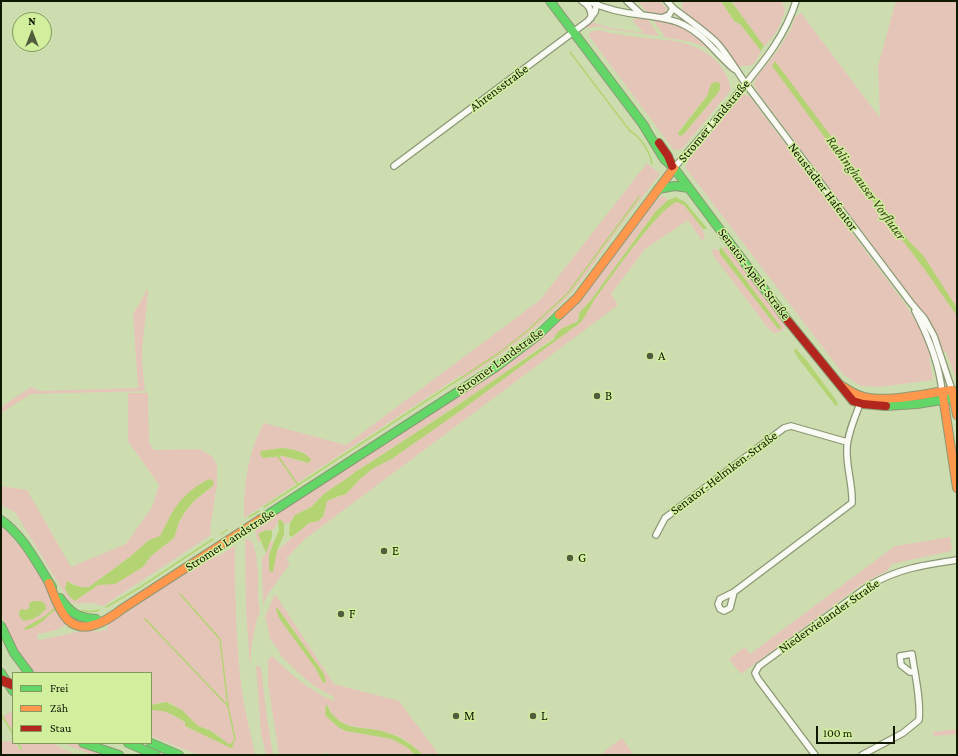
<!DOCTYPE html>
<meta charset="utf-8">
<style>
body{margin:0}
#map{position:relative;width:958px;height:756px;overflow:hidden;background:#cdddb0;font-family:"Crimson Pro",serif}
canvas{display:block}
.frame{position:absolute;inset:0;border:2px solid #0f1800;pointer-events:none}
.legend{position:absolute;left:12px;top:672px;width:140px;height:72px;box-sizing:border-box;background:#d2ef9e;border:1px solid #84995f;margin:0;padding:5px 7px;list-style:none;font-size:12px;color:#0f1800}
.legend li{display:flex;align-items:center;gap:8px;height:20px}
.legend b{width:20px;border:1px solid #84995f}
.north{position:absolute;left:12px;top:12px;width:40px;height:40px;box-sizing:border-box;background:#d2ef9e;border:1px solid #84995f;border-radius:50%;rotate:0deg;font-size:11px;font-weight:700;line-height:16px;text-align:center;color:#0f1800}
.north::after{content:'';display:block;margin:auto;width:14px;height:18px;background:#525d3e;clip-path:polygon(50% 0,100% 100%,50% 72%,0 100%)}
.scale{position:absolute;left:816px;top:726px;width:79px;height:18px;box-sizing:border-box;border:2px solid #0f1800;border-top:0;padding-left:5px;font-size:12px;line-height:14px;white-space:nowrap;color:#0f1800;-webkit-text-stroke:3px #d2ef9e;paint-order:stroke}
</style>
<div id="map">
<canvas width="958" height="756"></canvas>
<div class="frame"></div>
<ul class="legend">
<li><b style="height:5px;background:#63d668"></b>Frei</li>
<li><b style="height:5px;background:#ff974d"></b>Zäh</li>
<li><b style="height:5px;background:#b3261e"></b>Stau</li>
</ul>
<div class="north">N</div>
<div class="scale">100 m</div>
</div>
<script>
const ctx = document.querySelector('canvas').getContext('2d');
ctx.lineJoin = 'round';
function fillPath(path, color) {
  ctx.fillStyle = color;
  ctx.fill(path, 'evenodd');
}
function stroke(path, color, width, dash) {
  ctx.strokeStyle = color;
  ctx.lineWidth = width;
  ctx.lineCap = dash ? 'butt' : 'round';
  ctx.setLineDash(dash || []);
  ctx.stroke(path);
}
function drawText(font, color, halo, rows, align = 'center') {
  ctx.font = font + ' "Crimson Pro",serif';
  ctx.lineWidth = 3;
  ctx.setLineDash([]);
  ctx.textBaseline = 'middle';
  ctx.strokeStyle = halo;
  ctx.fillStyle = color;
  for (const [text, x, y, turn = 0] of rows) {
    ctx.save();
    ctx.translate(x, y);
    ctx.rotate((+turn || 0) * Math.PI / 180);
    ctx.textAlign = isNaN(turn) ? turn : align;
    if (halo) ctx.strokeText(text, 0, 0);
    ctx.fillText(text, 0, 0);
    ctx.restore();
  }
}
fillPath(new Path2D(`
 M638,1H660L666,8V12L662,15L647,13Z
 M682,1H721L734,21L740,24L761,51L755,62V63C748,68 745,64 739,67L728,53L683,12Z
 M731,1H785L782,4L785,9C781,25 777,34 764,46Z
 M896,1H957V381L946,352H944L925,315L760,95L754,85L756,78L778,50L791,29L795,17L801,13L880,118L878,66Z
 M641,17L647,18L659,36L608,29L597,26L589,28L586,26L591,22L611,28L644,33L632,20Z
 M652,19L668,21L685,27L714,50L732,72L728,71C720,46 688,40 666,38Z
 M599,30C617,35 635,37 654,39C663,40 675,40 684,43C709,51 726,64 731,90L681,150H674L589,36L590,32ZM718,93L684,134L680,136L678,132L707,96Z
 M744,94L750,97L902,300C916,320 924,334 931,357L929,358L933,380L879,387L861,386L844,375L685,167L691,155L712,131L739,98Z
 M647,163L660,174C647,191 634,208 621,225C605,247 591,270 573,291C542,327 504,353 465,379L461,375L244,518C244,484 247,454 264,423L346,445L540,300ZM282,448L291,449L305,453L306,463L283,456L263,458L261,451Z
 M661,196L665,197L668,200L656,211L591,300L579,313L578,320L495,380L371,462L355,472L349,477L325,493L311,507L295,515L290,523L284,524L281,519L272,531C267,528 263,531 258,534L262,540L258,542L254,528C305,495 356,462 407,430C460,396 513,363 560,321C582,301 600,275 617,251C631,232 644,212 661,196Z
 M677,202C689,206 702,225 705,237L702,241L688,220L645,249L611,294L618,305L305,539L286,559L290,563L268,594L263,605L262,559L266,553L270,541L274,543C268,552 267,560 273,570L277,551L309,523L318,521L323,517L327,501L346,494L360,479L372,469L393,458L456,414L573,328C583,323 587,312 593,302C606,284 660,206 677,202Z
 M728,246L787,324C783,331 781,332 774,333L768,328L713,255L712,249L719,250L720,254L778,329H781L722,248Z
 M145,290H148V293L142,349V362L145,391L31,394L1,413V407L31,387L40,391L138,388L133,314L145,294Z
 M128,393H148L149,443L154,450L200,449L213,457L217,466V484L210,530L211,535L103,606C99,605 95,603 90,603C81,603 75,606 68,599L15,512L1,505V486L27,490L71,567L126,544L152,507L159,485L128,441ZM213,481V486L195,500L185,512L179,522L174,538L151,556L143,567L105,585H98L75,601L69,596L65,588L67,581L82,588L89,587L131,556L149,540L161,536L166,525Z
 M1,527L9,533L17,544L18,543L45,583L67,623C62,630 47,632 38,634L37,637L39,640C57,637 74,632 91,629L96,632L108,629L107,623L214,554L217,557L235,546C235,595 236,644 242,692C245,713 251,734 255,755H199L151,736V710H163L185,722V726L231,748C228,743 215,733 210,730C206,728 202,728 198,726C190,721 177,703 166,702C162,702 156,704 151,705V673H68L66,672L65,673H34L22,658L6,627L1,613Z
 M950,537L952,549L951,551L892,564L887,571L865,582L741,674L729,659L745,647L750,654L895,546Z
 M245,539L250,540L253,543L256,554L258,574V597L260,612L257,619L252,642L250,666L246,610Z
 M275,594L334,684L399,701L439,755H423C416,748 407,740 398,736C391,734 383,731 376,730C358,726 336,728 329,707L326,705L325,715L338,727L346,731L392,739L408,748L415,755H330L328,753L320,754L317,755H279L268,683V659L272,656C291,674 309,691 334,701V697L314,686L301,675L281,656L278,649L270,639L269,633L265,616ZM277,607L324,674L323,683L316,669L302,649Z
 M256,666L261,667L267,718L273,755H266L261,733Z
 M13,711V731L3,716Z
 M957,729V734L935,736L932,732Z
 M622,738L634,755H600Z
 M13,741V743H15L19,749H21L22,748L20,743H52L76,755H1V742Z
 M63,743H74L109,755H92Z`), '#e6c5b9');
fillPath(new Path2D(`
 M721,1H731L764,46L761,51L740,24L734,21Z
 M775,61L909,241L923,255L957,308V316L925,270L834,150L772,66Z
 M715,82H719C721,86 721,89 718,93L684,134L680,136L678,133L707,96L711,84Z
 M676,197L685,202L706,227L707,229H703L684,205L677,202C660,206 606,284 593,302C587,312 583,323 573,328L456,414L393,458L372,469L360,479L346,494L339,496L327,501L323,517L318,521L309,523L292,537L289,535L290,523L295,515L311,507L325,493L349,477L355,472L371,462L452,409L554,339C555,337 555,335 557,333C562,326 572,325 578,321L579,313L591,300L656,211L668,200Z
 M721,247L781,327V329H778L720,254L719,250Z
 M795,348L807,361L836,400L838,404L837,406L835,405L798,358L794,351Z
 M282,448C293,449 303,451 311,459L309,463L283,456L263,458L260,454L261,451Z
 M211,479L214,483L213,486L195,500L185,512L179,522L174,538L151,556L143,567L115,584L98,585L75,601L69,596L65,588L67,581C74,586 80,588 89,587L131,556L149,540L160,536C173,512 174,503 197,486C202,483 206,480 211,479Z
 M280,519L284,524V534L277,551L273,572H271L269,570V554L279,530L278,521Z
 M270,530L272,531V537L266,553L258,534L264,531Z
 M35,601H41L45,604L46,609C40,616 31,622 22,620L19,615V611L22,609L26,610L29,608L30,602Z
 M55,607V610C46,617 38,628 25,630L24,628L45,616Z
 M277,607L317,664L324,674L326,682L323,683L316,669L279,618L276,609Z
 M166,702L182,710L198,726L211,731L229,744L231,743L234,746L231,748L185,726V722C172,714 166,710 151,710V705Z
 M326,704C329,707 329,711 332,714C336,719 342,723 347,725C354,728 364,728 371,729C392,732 408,740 423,755H415L408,748L392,739L346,731L338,727L325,715Z`), '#b4d473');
stroke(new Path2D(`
 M570,52L630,131C641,137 650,152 652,164
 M277,455L298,485L499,353L526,332L568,293L639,197
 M264,507L298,485
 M249,517L259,511
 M221,534L227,530
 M180,594L220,639L228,706
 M106,607L139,588L213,539
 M77,612C87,609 89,614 99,610
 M145,619L228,706L235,739L231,746
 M2,716L13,734
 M18,743L21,749`), '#b4d473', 1.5);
const street = new Path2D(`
 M582,1C589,5 592,10 591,18
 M588,1C605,9 623,13 642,15C655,17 671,18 684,25C705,35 716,54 734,69
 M627,1L641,14
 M667,1L673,8C687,19 704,30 717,43C728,55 736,70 746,84L911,303L924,318L934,336L952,390
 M662,18L669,15L673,8
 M394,166L588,21L595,12L597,1
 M674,168C694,145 714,122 734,98C759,67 784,40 796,1
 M915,311C928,336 939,362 942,391
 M656,535L665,518L784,428L791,426L847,442
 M734,592L730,608L724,611L720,609L718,604L720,599L734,592L852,503C853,485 846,467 847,449C847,434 856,415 861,401
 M815,755L758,679L755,673L759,666L870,585C900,568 924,565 957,560
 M862,755L903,733L919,720C921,699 915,676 912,654L900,656L901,665L910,672H915`);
const fast = new Path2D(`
 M550,1L645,127
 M642,123L664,159L674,168L788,321
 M658,189L675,186L689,188
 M886,406L917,404L954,398
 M261,519L496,367L537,336L559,315
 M1,520C24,536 37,564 52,587
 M60,598C71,613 77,618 96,619
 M1,626L14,653L29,673
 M1,673L13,691
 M83,743L119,755
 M128,743L156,755
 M151,743L179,755`);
const slow = new Path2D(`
 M559,315L577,298L674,168
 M842,386C848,390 854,394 861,396C885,404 927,393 952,390L957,415
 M943,396L957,488
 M49,583C54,595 58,609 67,619C83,636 108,620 122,609L261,519`);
const jam = new Path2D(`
 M659,143L668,156L672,166
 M788,321L853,401L863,404L886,406`);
stroke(street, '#8c9875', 8);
stroke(fast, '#8c9875', 10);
stroke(slow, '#8c9875', 10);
stroke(jam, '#8c9875', 10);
stroke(street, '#f8faf3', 5.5);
stroke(fast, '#63d668', 8);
stroke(slow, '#ff974d', 8);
stroke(jam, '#b3261e', 8);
const jamBridge = new Path2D(`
 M1,680L13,685`);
stroke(jamBridge, '#8c9875', 11, []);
stroke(jamBridge, '#b3261e', 9);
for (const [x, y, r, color] of [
 [650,356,4,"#525d3e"],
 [597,396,4,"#525d3e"],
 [384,551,4,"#525d3e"],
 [570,558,4,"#525d3e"],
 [341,614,4,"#525d3e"],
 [456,716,4,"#525d3e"],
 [533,716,4,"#525d3e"]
]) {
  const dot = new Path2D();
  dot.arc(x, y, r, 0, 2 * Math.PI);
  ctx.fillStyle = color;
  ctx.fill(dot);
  stroke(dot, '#d2ef9e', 1.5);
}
drawText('13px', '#0f1800', '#d2ef9e', [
 ["Ahrensstraße",499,88,-37],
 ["Stromer Landstraße",714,121,-50],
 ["Neustädter Hafentor",823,187,53],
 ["Senator-Apelt-Straße",754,274,53],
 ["Stromer Landstraße",500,361,-36],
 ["Senator-Helmken-Straße",724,473,-37],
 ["Stromer Landstraße",230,540,-33],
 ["Niedervielander Straße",829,616,-35]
]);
drawText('13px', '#0f1800', '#d2ef9e', [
 ["A",658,356],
 ["B",605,396],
 ["E",392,551],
 ["G",578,558],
 ["F",349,614],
 ["M",464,716],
 ["L",541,716]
], 'left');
drawText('italic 14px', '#394819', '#d2ef9e', [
 ["Rablinghauser Vorfluter",866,188,54]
]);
</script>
